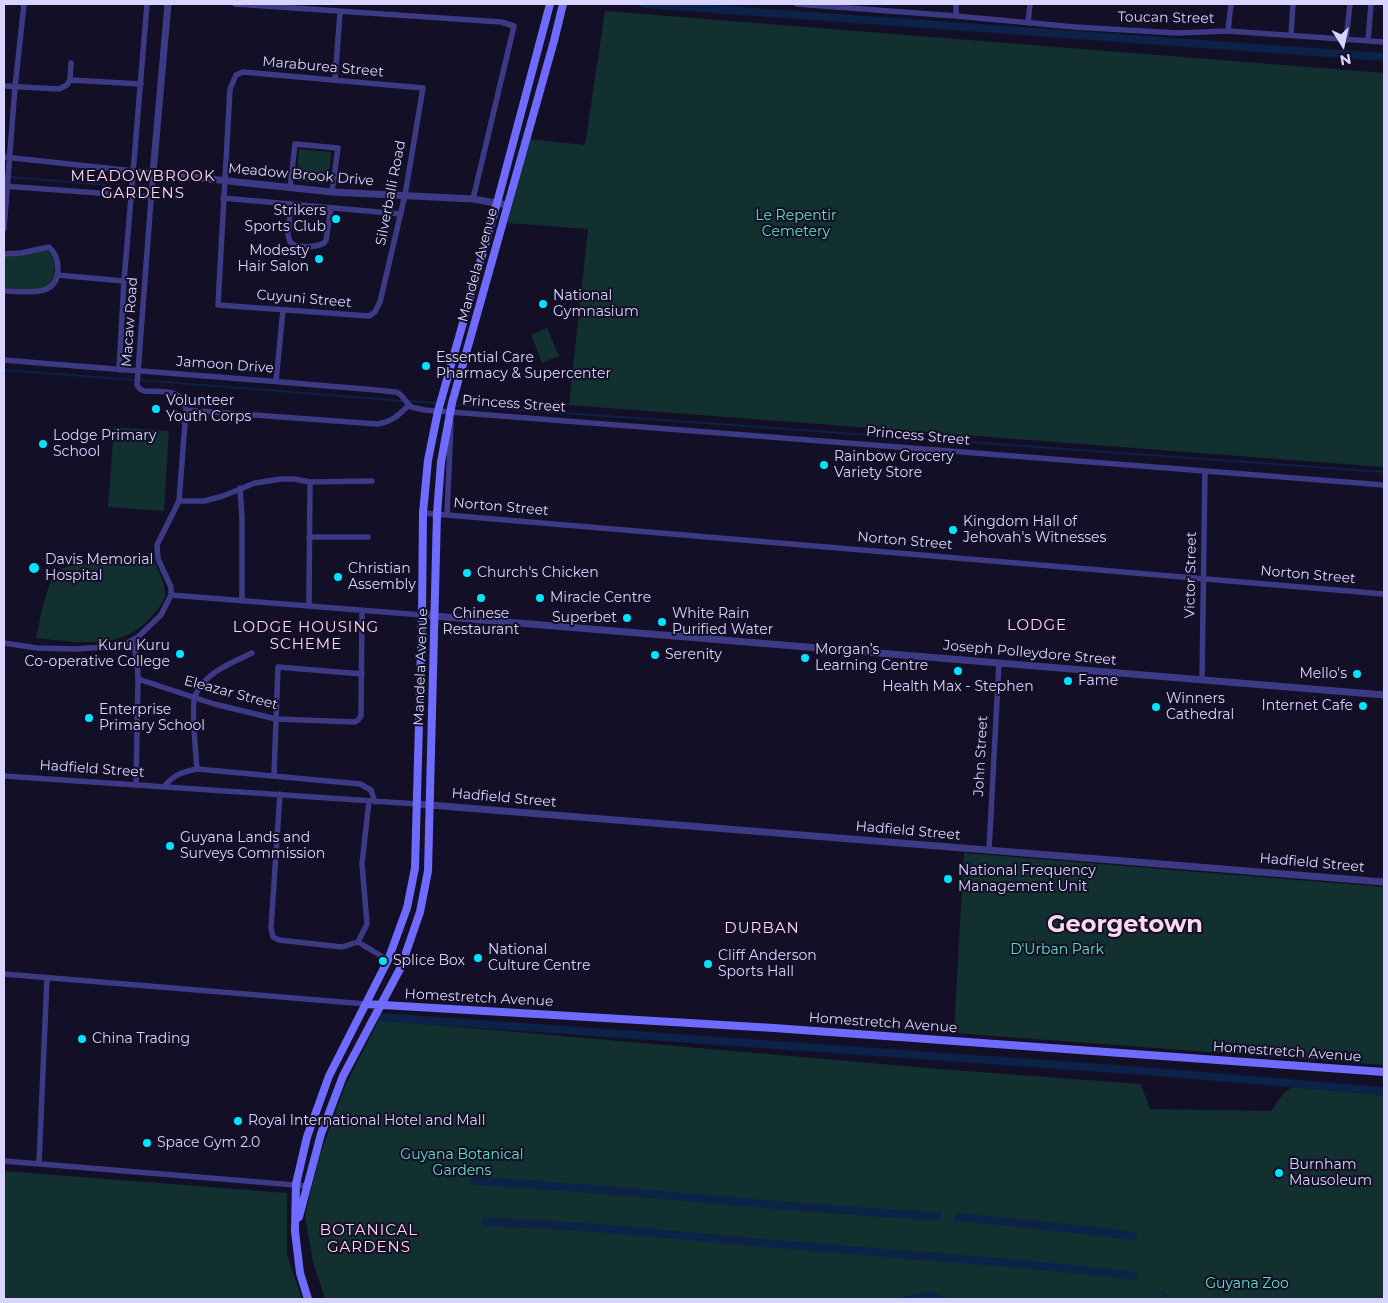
<!DOCTYPE html>
<meta charset="utf-8">
<style>
body{margin:0}
#map{position:relative;width:1388px;height:1303px;overflow:hidden;background:#130f26;font-family:Montserrat,sans-serif}
canvas{display:block}
.frame{position:absolute;inset:0;border:5px solid #d9d4ff;pointer-events:none}
.north{position:absolute;left:1318px;top:20px;width:50px;height:50px;-webkit-text-stroke:4px #130f26;paint-order:stroke;rotate:170deg;font-size:14px;font-weight:700;line-height:20px;text-align:center;color:#d9d4ff}
.north::after{content:'';display:block;margin:auto;width:18px;height:22px;background:#d9d4ff;clip-path:polygon(50% 0,100% 100%,50% 72%,0 100%)}
</style>
<div id="map">
<canvas width="1388" height="1303"></canvas>
<div class="frame"></div>
<div class="north">N</div>
</div>
<script>
const ctx = document.querySelector('canvas').getContext('2d');
ctx.lineJoin = 'round';
function fillPath(path, color) {
  ctx.fillStyle = color;
  ctx.fill(path, 'evenodd');
}
function stroke(path, color, width, dash) {
  ctx.strokeStyle = color;
  ctx.lineWidth = width;
  ctx.lineCap = dash ? 'butt' : 'round';
  ctx.setLineDash(dash || []);
  ctx.stroke(path);
}
function drawText(font, color, halo, rows, align = 'center') {
  ctx.font = font + ' Montserrat,sans-serif';
  ctx.lineWidth = 4;
  ctx.setLineDash([]);
  ctx.textBaseline = 'middle';
  ctx.strokeStyle = halo;
  ctx.fillStyle = color;
  for (const [text, x, y, turn = 0] of rows) {
    ctx.save();
    ctx.translate(x, y);
    ctx.rotate((+turn || 0) * Math.PI / 180);
    ctx.textAlign = isNaN(turn) ? turn : align;
    if (halo) ctx.strokeText(text, 0, 0);
    ctx.fillText(text, 0, 0);
    ctx.restore();
  }
}
fillPath(new Path2D(`
 M605,11L1384,73V467L569,405L588,229L507,223L530,139L585,145Z
 M299,149L331,152L329,183L296,181Z
 M43,250L51,252C57,261 55,270 53,281L42,290L4,288V256Z
 M547,328L559,356L542,363L531,335Z
 M114,427L169,431L164,511L108,507Z
 M150,553C155,565 167,583 165,597C163,604 156,611 152,616C121,652 78,642 36,638C40,622 46,580 59,570C62,568 67,567 70,566Z
 M964,853L1384,887V1065L954,1033Z
 M379,1020L939,1069L1141,1084L1150,1109L1271,1111L1283,1094L1292,1087L1384,1095V1299H325L313,1262L305,1216L319,1158L345,1086Z
 M4,1171L287,1193V1255L302,1299H4Z`), '#12302f');
fillPath(new Path2D(`
 M931,1292L944,1296L948,1299H898L908,1296Z`), '#0c2248');
stroke(new Path2D(`
 M11,177L105,185
 M4,370L135,380
 M140,380L404,401
 M409,401L437,403
 M454,405L1384,472
 M1160,1292L1166,1294L1161,1299`), '#0c2248', 2);
stroke(new Path2D(`
 M644,4L1384,57
 M381,1017L1144,1071L1384,1091
 M474,1181C629,1189 783,1209 938,1216
 M958,1217L1086,1230L1133,1236
 M485,1222C591,1225 697,1238 802,1246C913,1256 1023,1262 1134,1276`), '#0c2248', 8);
stroke(new Path2D(`
 M235,4L501,22L514,26L473,199
 M797,4L956,16L1075,27L1177,33L1228,31L1384,42
 M956,16V4
 M1028,23L1030,4
 M1228,31L1231,4
 M1291,35L1293,4
 M1346,40L1350,4
 M1368,41L1371,4
 M243,72L423,88L405,195L380,302L375,312L369,316L218,305L230,89L236,75Z
 M70,80L141,84
 M335,80L340,12
 M4,86L59,89L67,85L70,80L71,63
 M4,157L153,173L137,385L140,389L144,391C162,392 184,388 186,410L179,501L157,545L158,559L171,587V595L161,615L138,637L122,646L75,649L37,648L4,643
 M4,186L152,197
 M290,188L295,144L338,148L332,192
 M223,198L401,214
 M291,204L288,235L290,242C297,248 315,248 324,243L326,240L331,208
 M4,229L15,87L24,4
 M4,254L21,253L49,247C56,253 58,261 58,269C58,299 24,291 4,291
 M57,275L124,281
 M4,360C134,371 265,380 396,392L400,394L411,407L425,410L1384,485
 M119,370L124,281L147,4
 M276,381L283,310
 M186,410L377,424C392,422 399,415 409,405
 M240,488L242,518V601
 M179,501H204L223,496L255,483L281,479H294L310,482L372,481
 M423,513L1384,594
 M447,515L451,422
 M309,537H368
 M171,595L422,615
 M309,606L310,482
 M132,641L137,659L138,679L136,785
 M138,679L214,704L276,719L355,722L358,720L361,716L362,610
 M1202,680L1205,471
 M197,769C196,756 191,705 195,696C204,673 231,663 252,653
 M274,775L278,667L362,674
 M4,776L417,804
 M164,787C173,775 182,772 197,769L360,784L371,790L375,802
 M280,794L271,928L273,937L279,940L342,947L358,942L367,924L362,864L369,801
 M989,850L999,663
 M358,942L388,960
 M4,974L366,1004
 M4,1161L307,1186
 M39,1163L47,978`), '#3d3a85', 5.5);
stroke(new Path2D(`
 M168,4L153,173L332,192L473,199L507,205
 M422,615L1384,695
 M417,804L1384,882`), '#3d3a85', 7);
stroke(new Path2D(`
 M366,1004L774,1028L1384,1072
 M299,1217L321,1134L343,1076L401,967L420,912L428,871L437,514L441,462L452,403L554,41L563,4
 M308,1299L300,1273L295,1231L296,1184L307,1137L329,1076L388,960L407,908L415,868L422,615L423,513L428,460L438,411L497,203L550,4`), '#6f6bff', 8);
for (const [x, y, r, color] of [
 [336,219,5,"#00e5ff"],
 [319,259,5,"#00e5ff"],
 [543,304,5,"#00e5ff"],
 [426,366,5,"#00e5ff"],
 [156,409,5,"#00e5ff"],
 [43,444,5,"#00e5ff"],
 [824,465,5,"#00e5ff"],
 [953,530,5,"#00e5ff"],
 [34,568,6,"#00e5ff"],
 [467,573,5,"#00e5ff"],
 [338,577,5,"#00e5ff"],
 [481,598,5,"#00e5ff"],
 [540,598,5,"#00e5ff"],
 [627,618,5,"#00e5ff"],
 [662,622,5,"#00e5ff"],
 [180,654,5,"#00e5ff"],
 [655,655,5,"#00e5ff"],
 [805,658,5,"#00e5ff"],
 [958,671,5,"#00e5ff"],
 [1357,674,5,"#00e5ff"],
 [1068,681,5,"#00e5ff"],
 [1363,706,5,"#00e5ff"],
 [1156,707,5,"#00e5ff"],
 [89,718,5,"#00e5ff"],
 [170,846,5,"#00e5ff"],
 [948,879,5,"#00e5ff"],
 [478,958,5,"#00e5ff"],
 [383,961,5,"#00e5ff"],
 [708,964,5,"#00e5ff"],
 [82,1039,5,"#00e5ff"],
 [238,1121,5,"#00e5ff"],
 [147,1143,5,"#00e5ff"],
 [1279,1173,5,"#00e5ff"]
]) {
  const dot = new Path2D();
  dot.arc(x, y, r, 0, 2 * Math.PI);
  ctx.fillStyle = color;
  ctx.fill(dot);
  stroke(dot, '#130f26', 2);
}
drawText('14px', '#d9d4ff', '#130f26', [
 ["Toucan Street",1166,18,1],
 ["Maraburea Street",323,67,5],
 ["Meadow Brook Drive",301,175,5],
 ["Silverballi Road",391,193,-79],
 ["Mandela Avenue",478,265,-75],
 ["Cuyuni Street",304,299,5],
 ["Macaw Road",130,322,-86],
 ["Jamoon Drive",225,365,4],
 ["Princess Street",514,404,4],
 ["Princess Street",918,436,5],
 ["Norton Street",501,507,5],
 ["Norton Street",905,541,5],
 ["Victor Street",1191,575,-89],
 ["Norton Street",1308,575,5],
 ["Joseph Polleydore Street",1030,653,5],
 ["Mandela Avenue",421,667,-88],
 ["Eleazar Street",231,693,15],
 ["John Street",981,756,-87],
 ["Hadfield Street",92,769,4],
 ["Hadfield Street",504,798,5],
 ["Hadfield Street",908,831,5],
 ["Hadfield Street",1312,863,5],
 ["Homestretch Avenue",479,998,3],
 ["Homestretch Avenue",883,1023,4],
 ["Homestretch Avenue",1287,1052,4]
]);
drawText('14px', '#d9d4ff', '#130f26', [
 ["Strikers",326,211,"right"],
 ["Sports Club",326,227,"right"],
 ["Modesty",309,251,"right"],
 ["Hair Salon",309,267,"right"],
 ["National",553,296],
 ["Gymnasium",553,312],
 ["Essential Care",436,358],
 ["Pharmacy & Supercenter",436,374],
 ["Volunteer",166,401],
 ["Youth Corps",166,417],
 ["Lodge Primary",53,436],
 ["School",53,452],
 ["Rainbow Grocery",834,457],
 ["Variety Store",834,473],
 ["Kingdom Hall of",963,522],
 ["Jehovah's Witnesses",963,538],
 ["Davis Memorial",45,560],
 ["Hospital",45,576],
 ["Christian",348,569],
 ["Assembly",348,585],
 ["Church's Chicken",477,573],
 ["Miracle Centre",550,598],
 ["Chinese",481,614,"center"],
 ["Restaurant",481,630,"center"],
 ["White Rain",672,614],
 ["Purified Water",672,630],
 ["Superbet",617,618,"right"],
 ["Kuru Kuru",170,646,"right"],
 ["Co-operative College",170,662,"right"],
 ["Morgan’s",815,650],
 ["Learning Centre",815,666],
 ["Serenity",665,655],
 ["Mello's",1347,674,"right"],
 ["Fame",1078,681],
 ["Health Max - Stephen",958,687,"center"],
 ["Winners",1166,699],
 ["Cathedral",1166,715],
 ["Internet Cafe",1353,706,"right"],
 ["Enterprise",99,710],
 ["Primary School",99,726],
 ["Guyana Lands and",180,838],
 ["Surveys Commission",180,854],
 ["National Frequency",958,871],
 ["Management Unit",958,887],
 ["National",488,950],
 ["Culture Centre",488,966],
 ["Cliff Anderson",718,956],
 ["Sports Hall",718,972],
 ["Splice Box",393,961],
 ["China Trading",92,1039],
 ["Royal International Hotel and Mall",248,1121],
 ["Space Gym 2.0",157,1143],
 ["Burnham",1289,1165],
 ["Mausoleum",1289,1181]
], 'left');
drawText('14px', '#5fe0c0', '#130f26', [
 ["Le Repentir",796,216],
 ["Cemetery",796,232],
 ["D'Urban Park",1057,950],
 ["Guyana Botanical",462,1155],
 ["Gardens",462,1171],
 ["Guyana Zoo",1247,1284]
]);
ctx.letterSpacing = '1px';
drawText('15px', '#ffd6f0', '#130f26', [
 ["MEADOWBROOK",143,177],
 ["GARDENS",143,194],
 ["LODGE",1037,626],
 ["LODGE HOUSING",306,628],
 ["SCHEME",306,645],
 ["DURBAN",762,929],
 ["BOTANICAL",369,1231],
 ["GARDENS",369,1248]
]);
ctx.letterSpacing = '0px';
drawText('bold 24px', '#ffd6f0', '#130f26', [
 ["Georgetown",1125,925]
]);
</script>
